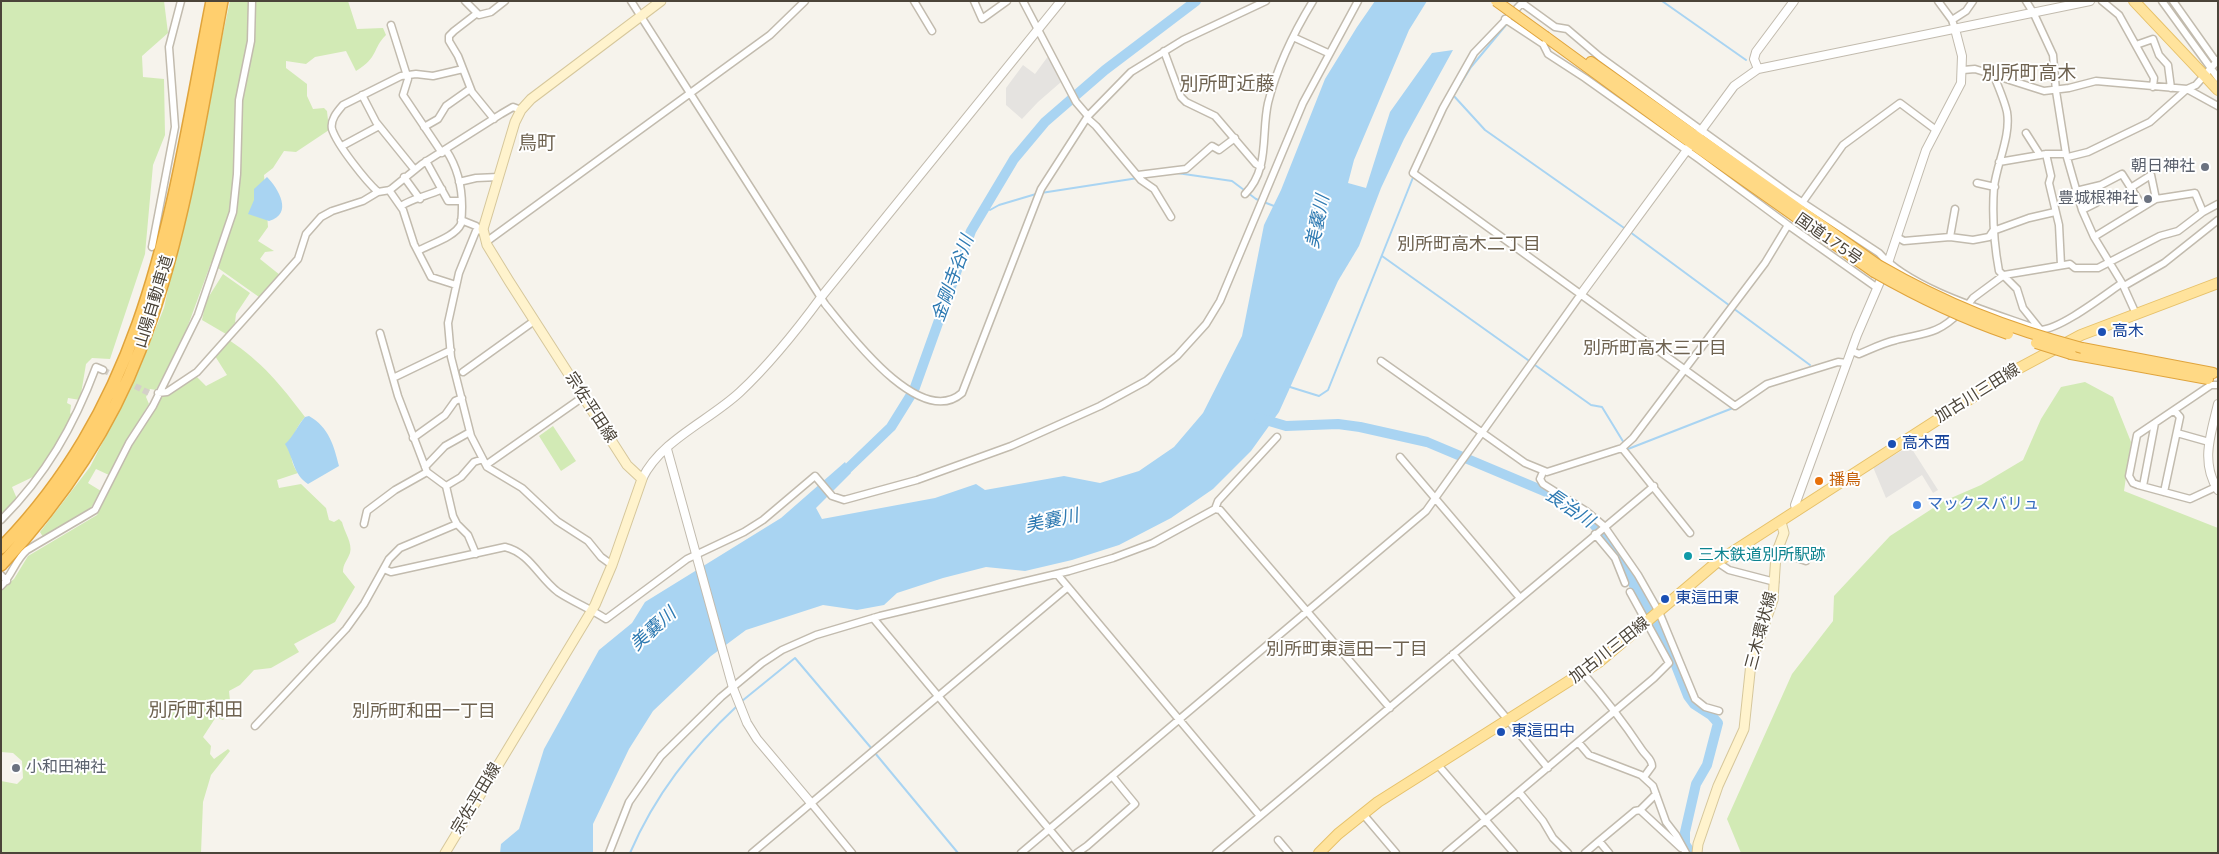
<!DOCTYPE html>
<meta charset="utf-8">
<style>
body{margin:0}
#map{position:relative;width:2219px;height:854px;overflow:hidden;background:#f6f3ec;font-family:"Nunito Sans",sans-serif}
canvas{display:block}
.frame{position:absolute;inset:0;border:2px solid #4b4439;pointer-events:none}
</style>
<div id="map">
<canvas width="2219" height="854"></canvas>
<div class="frame"></div>
</div>
<script>
const ctx = document.querySelector('canvas').getContext('2d');
ctx.lineJoin = 'round';
function fillPath(path, color) {
  ctx.fillStyle = color;
  ctx.fill(path, 'evenodd');
}
function stroke(path, color, width, dash) {
  ctx.strokeStyle = color;
  ctx.lineWidth = width;
  ctx.lineCap = dash ? 'butt' : 'round';
  ctx.setLineDash(dash || []);
  ctx.stroke(path);
}
function drawText(font, color, halo, rows, align = 'center') {
  ctx.font = font + ' "Nunito Sans","Noto Sans JP",sans-serif';
  ctx.lineWidth = 4;
  ctx.setLineDash([]);
  ctx.textBaseline = 'middle';
  ctx.strokeStyle = halo;
  ctx.fillStyle = color;
  for (const [text, x, y, turn = 0] of rows) {
    ctx.save();
    ctx.translate(x, y);
    ctx.rotate((+turn || 0) * Math.PI / 180);
    ctx.textAlign = isNaN(turn) ? turn : align;
    if (halo) ctx.strokeText(text, 0, 0);
    ctx.fillText(text, 0, 0);
    ctx.restore();
  }
}
fillPath(new Path2D(`
 M1,1H164L168,33L142,56L143,77L164,79L165,135L153,165L145,254L110,359L92,358L86,364L80,400L68,398L67,403L71,405L70,414L75,410L78,412L37,475L12,487L20,506L1,513Z
 M230,1H348L357,29L383,28L386,35C372,49 379,57 356,71L346,51L315,57L306,64L286,61V68L307,84V96L313,109L324,108L327,111L329,130L296,152L284,151L273,168L264,175L268,227L258,241L274,251L265,252L260,259L280,275L259,297L211,263L183,339L156,390L150,389L146,397L149,404L126,441L109,475L96,469L88,483L101,491L91,508L83,514L43,537L40,532L90,467L136,377L164,308Z
 M223,274L250,293L236,314L235,323L226,334L202,320L206,301Z
 M229,340C262,362 281,385 305,417C292,431 285,456 298,473L277,480L279,488L301,484L326,508L329,520L334,522L339,519L342,522C344,531 353,544 350,553C347,561 343,564 343,572L355,587L335,622L294,644L299,652L271,668L254,670L240,685L229,691L231,711L223,720L216,717L203,737L211,746L210,754L214,759L228,749L230,751L211,775L203,802L201,853H1V781L17,784L23,778L22,761L13,753L1,752V589L14,579L28,556L97,515L134,441L161,397L197,377L206,386L227,375L215,356Z
 M2085,382L2113,397L2131,442L2124,491L2218,528V853H1741L1727,819L1792,674L1833,621L1834,596L1890,536L1944,501L1981,485L2023,460L2041,419L2061,387Z
 M553,426L576,461L561,471L539,436Z`), '#d2eab5');
fillPath(new Path2D(`
 M1049,55L1061,82L1038,102L1022,119L1006,105V88L1023,65L1035,74Z
 M1910,446L1938,490L1933,493L1922,475L1886,498L1873,467Z`), '#e5e3e0');
fillPath(new Path2D(`
 M1375,1H1427L1409,30L1354,160L1348,183L1366,188L1390,112L1432,53L1453,50L1404,139L1381,188L1359,246L1338,281L1279,412L1251,451L1213,489L1171,518L1119,545L1072,560L1025,571L986,567L943,578L897,593L884,605L857,610L823,605L746,630L711,656L653,711L629,749L593,824V853H500L501,844L519,829L544,749L599,650L632,623L645,602L781,518L845,462L851,473L816,508L822,519L935,498L976,484L985,490L1064,476L1100,483L1139,471L1174,447L1203,413L1242,336L1264,225L1281,190L1325,79L1357,27Z
 M267,177C278,188 294,214 269,221L248,214L254,200V189Z
 M309,416C329,427 334,446 339,466L308,484C293,474 294,459 285,444C294,436 297,426 305,417Z`), '#a9d4f2');
stroke(new Path2D(`
 M1662,1L1746,60
 M2168,1L2212,64
 M1455,93L1471,67L1506,25
 M1453,95L1485,130L1627,230
 M1177,173L1232,181L1256,199L1274,206
 M1041,193L1138,178
 M986,205L990,210L999,205L1036,194
 M1630,232L1810,365
 M1382,256L1591,405L1602,407L1624,443
 M1290,387L1319,396L1328,390L1414,175
 M1742,404L1751,399
 M1627,447L1628,449L1733,408
 M742,701L795,658L872,749
 M875,753L958,853
 M630,853C655,795 691,749 737,706`), '#a9d4f2', 2);
stroke(new Path2D(`
 M1259,418L1286,426L1338,424L1360,427L1427,442L1558,497L1591,521L1615,550L1673,658L1688,696L1694,704L1711,715L1718,723L1707,765L1696,784L1685,832V844L1691,853
 M839,477L891,427L914,390L971,231L1014,159L1045,122L1105,70L1196,1`), '#a9d4f2', 10);
stroke(new Path2D(`
 M103,370L149,393`), '#d4d0c8', 6, [6, 3]);
const minor = new Path2D(`
 M465,1L479,15L491,12L505,1
 M631,1L825,304C848,332 920,430 962,393L1041,189L1088,116L1131,72L1183,40L1266,1
 M914,1L932,31
 M974,1L982,19L1007,1
 M1023,1L1076,102L1088,116
 M1524,1L1474,53L1443,108L1413,173L1735,406L1767,384L1838,362L1847,363
 M1938,1L1952,20L1955,29
 M2026,1L2034,14L2053,55L2056,91L2066,154L2082,210L2094,237L2122,283L2136,314
 M2102,1L2119,15L2154,78L2153,87
 M2162,1L2218,78
 M2173,1L2217,63
 M1522,3L1555,27L1567,29L1600,57L1788,193L1879,253C1911,290 1994,313 2040,330C2061,329 2103,296 2122,283
 M476,14L454,31L449,36V41L458,56L472,92L494,119
 M1505,19L1543,44L1548,54L1585,78L1699,159L1788,225L1876,287
 M1952,20L1966,11L1973,1
 M391,25L408,79L403,95L442,153
 M1293,37L1328,53
 M2136,45L2153,39L2159,55L2168,65L2171,88
 M1164,51L1181,97L1186,102L1215,116L1256,164L1261,167
 M1963,70L1975,69L2044,91L2069,88L2096,81L2187,89L2218,106
 M1994,75C1998,87 2004,99 2007,112C2011,136 1997,163 1994,187C1992,216 1994,244 1999,271L2017,289L2023,308L2039,328
 M362,95L376,122L414,169
 M1087,118L1096,126L1141,180L1154,189L1171,217
 M424,127L438,119L446,106L470,89
 M2026,133L2040,155
 M342,146L379,126
 M2046,154L2051,176L2049,183L2059,225L2061,265
 M2068,157L2088,152L2150,122L2187,89L2196,85L2218,60
 M426,161L448,201H461
 M1999,162L2046,154H2066
 M1138,175L1186,169L1212,146L1219,150L1235,138
 M404,177L420,199
 M459,182L476,178L499,177
 M1977,183L1995,187
 M2132,187L2151,175L2156,199
 M389,190L403,210L414,244L431,277L456,285
 M2076,191L2101,185L2122,174L2143,207
 M378,192C366,181 337,145 332,129C330,120 337,112 343,105L401,76L416,74L433,76L463,69
 M1245,194C1270,169 1261,134 1268,103C1277,67 1294,32 1313,1
 M1802,203L1843,145L1900,103L1936,130
 M401,206C413,198 428,196 442,189
 M2082,210L2096,203
 M461,220L476,226L480,230
 M483,229L476,231L459,273L448,323L451,357L471,436L487,467L522,488L557,521L588,541L601,557L612,565
 M1897,237L1904,241L1950,237L1973,240L1989,237L1993,231L2029,218L2055,212
 M1950,237L1955,209
 M2094,237L2156,199L2195,193L2203,212L2218,204
 M486,242L770,35L805,1
 M152,247L175,127L169,47L181,1
 M418,251C430,244 455,237 461,224C464,198 460,171 446,150
 M2124,286L2164,263L2218,220
 M1967,306L1973,298L2004,275L2070,264L2075,268H2098L2160,236L2178,231L2203,212
 M380,333L398,396L427,472L446,486L453,516L457,524L468,535L476,554
 M1852,351L1859,354C1871,349 1883,343 1896,340C1923,333 1938,335 1960,312
 M1381,361L1525,463L1547,472L1622,448L1633,438L1765,263L1788,225
 M463,372L534,321
 M393,378L451,350
 M2218,385H2211L2137,435L2129,476L2133,483L2138,485L2190,499L2218,486
 M158,393L167,392L197,372L298,259L306,234L321,217L332,211L363,201L378,192L390,190L422,164L501,114L513,107L521,110
 M2177,433L2209,442
 M413,438L445,415L455,401L462,398
 M1622,448L1690,533
 M1400,457L1520,598
 M486,465L583,397
 M425,467L445,446L470,432
 M1543,472L1540,479L1543,484L1586,511L1604,526L1638,575L1659,612L1695,699L1705,707L1719,711
 M446,486L461,477L474,462L483,459
 M2143,486L2155,423
 M2164,492L2180,417L2174,410
 M1215,509L1220,510L1390,708
 M1,520C46,475 74,426 96,367L103,370
 M364,524L367,511L395,490L427,472
 M1595,534L1615,558L1625,583
 M1777,551L1806,561
 M1717,562L1729,570L1775,582
 M384,569L391,572L505,547C530,553 539,578 558,592C573,602 591,609 606,619L687,559L744,532L763,520L815,476L832,496L844,500L917,480L1011,446L1100,406L1146,381L1177,356L1206,324L1220,301L1303,103L1358,1
 M1057,574L1260,816
 M1,575L7,581
 M1,586C12,576 15,560 27,550L95,510L129,443L153,406L198,315L233,212L237,174L239,100L251,41L252,1
 M873,618L1069,853
 M1453,654L1548,768
 M1583,673C1605,698 1624,723 1642,750C1646,756 1652,759 1652,766L1644,777
 M255,726L346,629L364,604L389,559L400,548L457,524
 M1578,742L1589,755L1641,775L1653,786L1666,822L1676,835L1686,853
 M1438,765L1514,853
 M1519,792L1543,821L1553,838L1568,853
 M811,803L852,853
 M1640,810L1681,848
 M1363,814L1396,853
 M1278,840L1289,853
 M1599,841L1635,811L1640,810L1656,794
 M609,853L629,802L661,756L721,697L762,663L782,650L816,635L880,616L1069,571L1113,558L1153,543L1215,509L1218,501L1277,437
 M752,853L1068,587
 M1021,853L1426,511L1581,294
 M1077,853L1087,846L1135,804L1112,776
 M1216,853L1654,486
 M1446,853L1654,678L1669,663L1630,592
 M1585,853L1599,841L1609,853`);
const tertiary = new Path2D(`
 M1758,69L1754,59L1756,52L1794,1
 M1581,294L1734,86L1758,69L2090,1
 M2218,404C2211,434 2200,462 2218,490
 M667,449L733,688L747,723L757,739L811,803
 M642,479C661,440 709,421 740,392C771,363 797,330 822,296L1061,1
 M1797,511L1795,505L1857,335L1888,263L1926,150L1961,83L1962,56L1955,29`);
const secondary = new Path2D(`
 M445,853L595,605L612,565L642,479L627,465L509,281L487,245L483,229L515,122L521,110L531,99L661,1
 M1697,853L1698,844L1718,786L1744,729L1751,663L1773,600L1776,554L1784,533L1781,522`);
const primary = new Path2D(`
 M2134,1L2218,90
 M1319,853L1338,834L1378,802L1599,662L1717,562L2010,373L2081,335L2218,283`);
const trunk = new Path2D(`
 M1546,37L1691,143L1874,272
 M1591,62L1878,265
 M2082,348L2213,373
 M2071,354L2208,379`);
const motorway = new Path2D(`
 M1,548C153,392 172,204 212,1
 M1,565C60,502 109,431 140,350C183,239 200,118 222,1`);
stroke(minor, '#c2bbae', 9);
stroke(tertiary, '#c2bbae', 10);
stroke(secondary, '#d6c79b', 11);
stroke(primary, '#e6c16a', 12);
stroke(trunk, '#e0a43c', 12);
stroke(motorway, '#e0a43c', 14);
stroke(minor, '#fff', 6);
stroke(tertiary, '#fff', 8);
stroke(secondary, '#fff3cd', 9);
stroke(primary, '#ffe39c', 10);
stroke(trunk, '#ffd985', 10);
stroke(motorway, '#ffcf6e', 11);
const trunkBridge = new Path2D(`
 M1496,1L1546,37
 M1878,265C1946,304 2006,328 2082,348
 M1874,272C1918,297 1961,318 2008,334
 M2036,343L2071,354`);
stroke(trunkBridge, '#e0a43c', 12, []);
stroke(trunkBridge, '#ffd985', 10);
for (const [x, y, r, color] of [
 [2205,167,5,"#6b7280"],
 [2148,199,5,"#6b7280"],
 [2102,332,5,"#1a4fb4"],
 [1892,444,5,"#1a4fb4"],
 [1819,481,5,"#e8710a"],
 [1917,505,5,"#3f7fe0"],
 [1688,556,5,"#0f9aa8"],
 [1665,599,5,"#1a4fb4"],
 [1501,732,5,"#1a4fb4"],
 [16,768,5,"#6b7280"]
]) {
  const dot = new Path2D();
  dot.arc(x, y, r, 0, 2 * Math.PI);
  ctx.fillStyle = color;
  ctx.fill(dot);
  stroke(dot, '#fff', 2);
}
drawText('16px', '#5b616d', '#fff', [
 ["朝日神社",2195,167],
 ["豊城根神社",2138,199],
 ["小和田神社",26,768,"left"]
], 'right');
drawText('16px', '#4b4439', '#fff', [
 ["国道175号",1828,240,35],
 ["山陽自動車道",155,302,-73],
 ["加古川三田線",1978,394,-32],
 ["宗佐平田線",590,408,57],
 ["三木環状線",1762,631,-75],
 ["加古川三田線",1610,651,-38],
 ["宗佐平田線",477,799,-59]
]);
drawText('16px', '#164399', '#fff', [
 ["高木",2112,332],
 ["高木西",1902,444],
 ["東這田東",1675,599],
 ["東這田中",1511,732]
], 'left');
drawText('16px', '#c56008', '#fff', [
 ["播鳥",1829,481]
], 'left');
drawText('16px', '#366cbe', '#fff', [
 ["マックスバリュ",1927,505]
], 'left');
drawText('16px', '#0d838f', '#fff', [
 ["三木鉄道別所駅跡",1698,556]
], 'left');
drawText('italic 18px', '#2e7ab2', '#fff', [
 ["美嚢川",1319,222,-78],
 ["金剛寺谷川",954,279,-70],
 ["長治川",1569,509,34],
 ["美嚢川",1052,522,-12],
 ["美嚢川",654,630,-42]
]);
drawText('18px', '#6e6250', '#fff', [
 ["別所町高木二丁目",1469,246],
 ["別所町高木三丁目",1655,350],
 ["別所町東這田一丁目",1347,651],
 ["別所町和田一丁目",424,713]
]);
drawText('19px', '#6e6250', '#fff', [
 ["別所町高木",2029,74],
 ["別所町近藤",1227,85],
 ["鳥町",537,144],
 ["別所町和田",196,711]
]);
</script>
